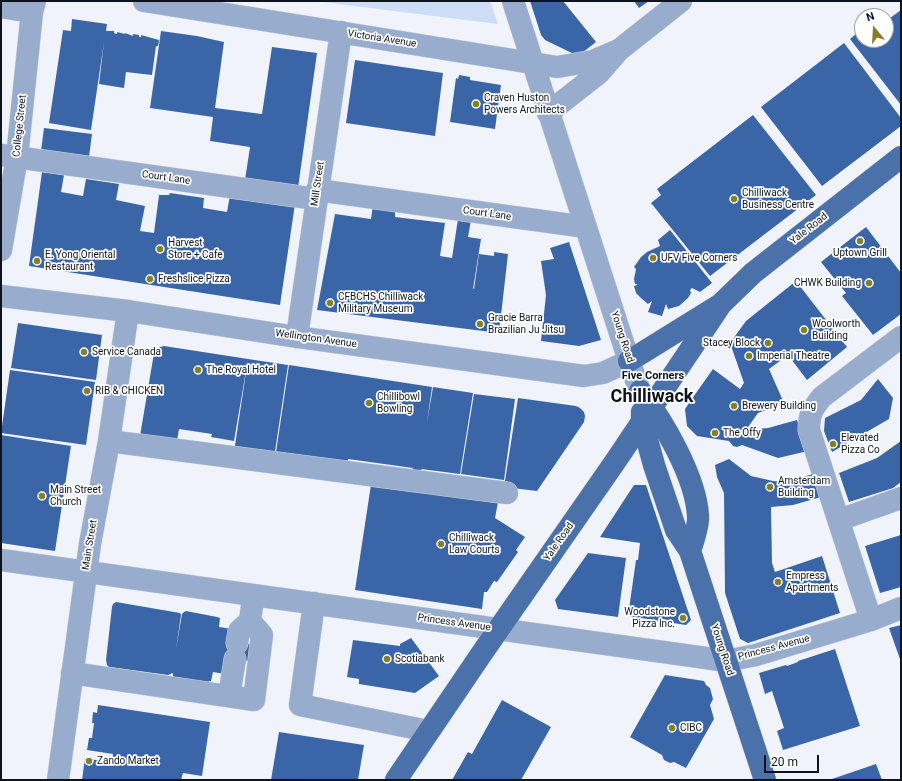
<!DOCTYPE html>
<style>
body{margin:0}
#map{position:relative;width:902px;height:781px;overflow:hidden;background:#f0f4fa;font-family:Roboto,sans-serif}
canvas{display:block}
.frame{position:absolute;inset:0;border:2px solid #0d141e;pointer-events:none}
.north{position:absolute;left:854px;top:8px;width:40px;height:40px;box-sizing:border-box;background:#fff;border:1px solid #9ea1a5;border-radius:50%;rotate:342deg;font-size:11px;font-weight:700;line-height:16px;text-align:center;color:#0d141e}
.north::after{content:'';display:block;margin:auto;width:14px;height:18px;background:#82812a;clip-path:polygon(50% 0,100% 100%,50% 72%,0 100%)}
.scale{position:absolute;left:764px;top:755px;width:55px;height:18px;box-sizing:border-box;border:2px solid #0d141e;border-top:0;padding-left:5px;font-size:12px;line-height:14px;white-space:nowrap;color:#0d141e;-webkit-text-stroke:3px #fff;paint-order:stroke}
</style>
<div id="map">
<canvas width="902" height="781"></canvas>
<div class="frame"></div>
<div class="north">N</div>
<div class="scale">20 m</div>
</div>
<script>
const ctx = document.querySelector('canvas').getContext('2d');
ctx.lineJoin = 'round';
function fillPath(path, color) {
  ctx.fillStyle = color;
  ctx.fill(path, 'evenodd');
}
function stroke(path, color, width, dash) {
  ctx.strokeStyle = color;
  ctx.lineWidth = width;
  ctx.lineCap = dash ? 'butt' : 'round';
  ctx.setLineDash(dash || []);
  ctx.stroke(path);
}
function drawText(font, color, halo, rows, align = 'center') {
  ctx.font = font + ' Roboto,sans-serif';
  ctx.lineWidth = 3.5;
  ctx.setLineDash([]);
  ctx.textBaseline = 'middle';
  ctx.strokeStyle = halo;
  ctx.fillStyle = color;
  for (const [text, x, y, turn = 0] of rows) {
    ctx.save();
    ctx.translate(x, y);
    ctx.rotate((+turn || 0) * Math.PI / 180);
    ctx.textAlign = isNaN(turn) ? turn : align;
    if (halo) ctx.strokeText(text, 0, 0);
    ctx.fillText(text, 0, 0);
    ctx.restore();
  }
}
fillPath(new Path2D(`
 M315,1H490L498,24Z`), '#cdddf5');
fillPath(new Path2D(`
 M530,1H563L596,42L578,56L545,40L541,35Z
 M634,1H649L639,8Z
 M901,10V105L850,39L862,29V40H886V21Z
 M72,19L107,24L106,31H114V33L117,34V32L125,34V33L133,36V34L139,35V37H141V35L159,40L158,46H156L152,75L126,72L124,88L99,84L104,42L91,130L49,123L63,30L71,31Z
 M161,31L197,36L224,42L215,108L262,114L272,47L317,53L298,188L245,180L250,147L210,141L213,117L150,108Z
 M844,43L901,118V126L822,186L761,107Z
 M355,60L443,73L435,136L346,123Z
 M459,75L470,77V80L501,85L495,129L450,122L456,78L458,79Z
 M753,115L816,195L710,276L651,203L661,195L657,189Z
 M44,128L92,134L89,157L41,151Z
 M42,172L64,175L61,192L83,196L86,179L119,184L116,200L145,206L140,231L154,233L159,195H169L170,193L204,198L203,208L227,212L230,195L295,204L280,305L29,266Z
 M373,205L395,208V217L445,223L440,256L452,258L458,219L471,220L468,237L481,239L473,289H474L479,254L494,256V252L508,254L499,333L317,310L335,214L371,219Z
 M866,227L901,273V314L873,335L842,296L846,293L821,262Z
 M670,230L712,283L700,292L692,288L690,290L691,293L688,298L679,306L668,309L666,304L662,316L648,312L652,301L648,304L641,298L636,293L634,286L637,285V284H635L634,279L636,269L634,267L641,257L647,252L660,246L658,240Z
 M569,242L601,340L579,346L541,341L546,295L541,261L554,259L550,248Z
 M796,281L847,347L807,380L788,355L769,369L784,403L758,413L746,430L768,428L797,420L808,451L778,458L742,445L737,447L733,446L729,441L697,436L687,426L685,409L696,393L713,369L740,389L744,383L730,343L746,321Z
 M18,323L102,335L96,380L11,368Z
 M164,346L248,359L234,441L211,437L212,434L179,429L177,441L140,436L154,353L157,348Z
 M248,359L288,365L274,458L234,452Z
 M289,365L432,387L427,423L433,387L473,393L460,474L421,469V471L412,470L413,468L348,459L347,467L275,459Z
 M10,370L95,382L86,445L1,433Z
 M878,379L893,398L889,419L832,452L824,431L825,418L861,400Z
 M474,394L515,399L504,480L461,474Z
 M518,398L576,406L580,408L584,412L585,416L584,422L537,491L504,487Z
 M1,435L71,446L55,551L1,543Z
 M901,441V482L893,488L849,502L839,473L877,458Z
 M729,459L751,476L773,481L786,482L813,474L821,497L793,505L771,507L772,563L775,572L822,556L840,613L748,643L740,639L725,593L724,493L717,477L715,465Z
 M372,478L499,497L495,518L525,537L516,550L518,552L497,582L494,581L487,592H484L482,609L355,590Z
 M634,485H646L691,620L686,625L628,616L636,560H638L640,543L600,537Z
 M901,535V587L880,593L865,546Z
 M588,553L626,558L618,617L558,609L555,600Z
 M116,602L180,613L181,615L176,649L182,614L184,612L186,611L217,617L220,618L219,627L232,629V642L251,644L249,661L230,659L225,674L213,672L211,681L207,682L175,678L173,676V673L168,675L109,667L107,665L106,660L112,607L113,604Z
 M901,625V662L889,628Z
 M411,638L439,676L415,693L359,684V679L347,677L353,640L400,646V644Z
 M835,649L860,726L783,750L777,731L784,728L772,691L765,694L759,673L786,665L787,666L798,662V661Z
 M665,675L704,681L706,685L710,688L713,699L710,705L714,719L686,768L674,762L670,763L664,760L662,755L630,737Z
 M502,700L551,727L521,780H452L468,752L472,754Z
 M98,705L210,722L202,776L183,773L181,780H82L85,758L112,763L113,754L87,750L89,738H92L94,723H92L93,712L97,713Z
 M279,732L364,745L358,780H271Z
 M876,764L882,780H829Z`), '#3a66a8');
const minor = new Path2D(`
 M144,1L557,67L593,61L619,50
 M513,1L629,361L640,391
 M1,7L32,12
 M548,113L599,73L619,50L681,1
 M1,155L316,199
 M317,190L586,227
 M1,250L17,157L32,12L35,1
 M1,296L128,311L297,337L584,376L603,373L629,361
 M297,337L341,32
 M109,441L507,493
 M839,520L901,498
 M1,560L699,657L726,661L756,655L871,620L901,608
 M314,603L300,705L428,731
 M871,620L809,430C809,414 812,409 822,397L901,337
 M237,643L239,631L250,621L252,606
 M72,673L254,700L262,635L250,621
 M229,696L235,659
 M58,780L90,544L109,441L128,311`);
const major = new Path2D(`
 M629,361L721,304L753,273L901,157
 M640,391C663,421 696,477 698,516C699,525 693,542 690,551L765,780
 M642,412V421L654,465L676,530L690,551
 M396,780L480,656L617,459L721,304`);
stroke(minor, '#ccd0d7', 23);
stroke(major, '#ccd0d7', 23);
stroke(minor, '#98adce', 22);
stroke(major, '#4b71aa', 22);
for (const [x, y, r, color] of [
 [476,104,4,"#82812a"],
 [734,199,4,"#82812a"],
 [860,241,4,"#82812a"],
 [160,249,4,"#82812a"],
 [653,258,4,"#82812a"],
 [37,261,4,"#82812a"],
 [150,279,4,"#82812a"],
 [869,283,4,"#82812a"],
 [330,303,4,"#82812a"],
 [480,324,4,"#82812a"],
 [804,330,4,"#82812a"],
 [768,343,4,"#82812a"],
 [84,352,4,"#82812a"],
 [749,356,4,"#82812a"],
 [198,370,4,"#82812a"],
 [87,391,4,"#82812a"],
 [369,403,4,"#82812a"],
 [734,406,4,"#82812a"],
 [715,433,4,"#82812a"],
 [833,444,4,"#82812a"],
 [770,487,4,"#82812a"],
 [42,496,4,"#82812a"],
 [441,544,4,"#82812a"],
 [778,582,4,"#82812a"],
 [683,618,4,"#82812a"],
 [387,659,4,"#82812a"],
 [672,728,4,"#82812a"],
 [89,761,4,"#82812a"]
]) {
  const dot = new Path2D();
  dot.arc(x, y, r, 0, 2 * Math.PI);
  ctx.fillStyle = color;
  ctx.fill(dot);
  stroke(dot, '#fff', 1.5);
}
drawText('10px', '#0d141e', '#fff', [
 ["Victoria Avenue",382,39,9],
 ["College Street",20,126,-84],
 ["Court Lane",166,178,8],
 ["Mill Street",318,184,-82],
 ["Court Lane",487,214,8],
 ["Yale Road",809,229,-38],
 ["Young Road",622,337,72],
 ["Wellington Avenue",316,339,8],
 ["Yale Road",559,542,-55],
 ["Main Street",90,545,-81],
 ["Princess Avenue",454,623,8],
 ["Princess Avenue",774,648,-15],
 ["Young Road",722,650,72]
]);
drawText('10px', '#0d141e', '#fff', [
 ["Craven Huston",484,98],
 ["Powers Architects",484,110],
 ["Chilliwack",742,193],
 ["Business Centre",742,205],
 ["Harvest",168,243],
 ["Store + Cafe",168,255],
 ["Uptown Grill",860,253,"center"],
 ["E. Yong Oriental",45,255],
 ["Restaurant",45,267],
 ["UFV Five Corners",661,258],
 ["Freshslice Pizza",158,279],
 ["CHWK Building",861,283,"right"],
 ["CFBCHS Chilliwack",338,297],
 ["Military Museum",338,309],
 ["Gracie Barra",488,318],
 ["Brazilian Ju Jitsu",488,330],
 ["Woolworth",812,324],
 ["Building",812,336],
 ["Stacey Block",760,343,"right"],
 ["Service Canada",92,352],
 ["Imperial Theatre",757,356],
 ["The Royal Hotel",206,370],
 ["RIB & CHICKEN",95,391],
 ["Chillibowl",377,397],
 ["Bowling",377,409],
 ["Brewery Building",742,406],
 ["The Offy",723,433],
 ["Elevated",841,438],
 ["Pizza Co",841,450],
 ["Amsterdam",778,481],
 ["Building",778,493],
 ["Main Street",50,490],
 ["Church",50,502],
 ["Chilliwack",449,538],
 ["Law Courts",449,550],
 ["Empress",786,576],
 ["Apartments",786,588],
 ["Woodstone",675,612,"right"],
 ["Pizza Inc.",675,624,"right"],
 ["Scotiabank",395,659],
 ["CIBC",680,728],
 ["Zando Market",97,761]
], 'left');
drawText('bold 11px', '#0d141e', '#fff', [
 ["Five Corners",653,376]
]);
drawText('bold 18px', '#0d141e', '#fff', [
 ["Chilliwack",652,397]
]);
</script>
